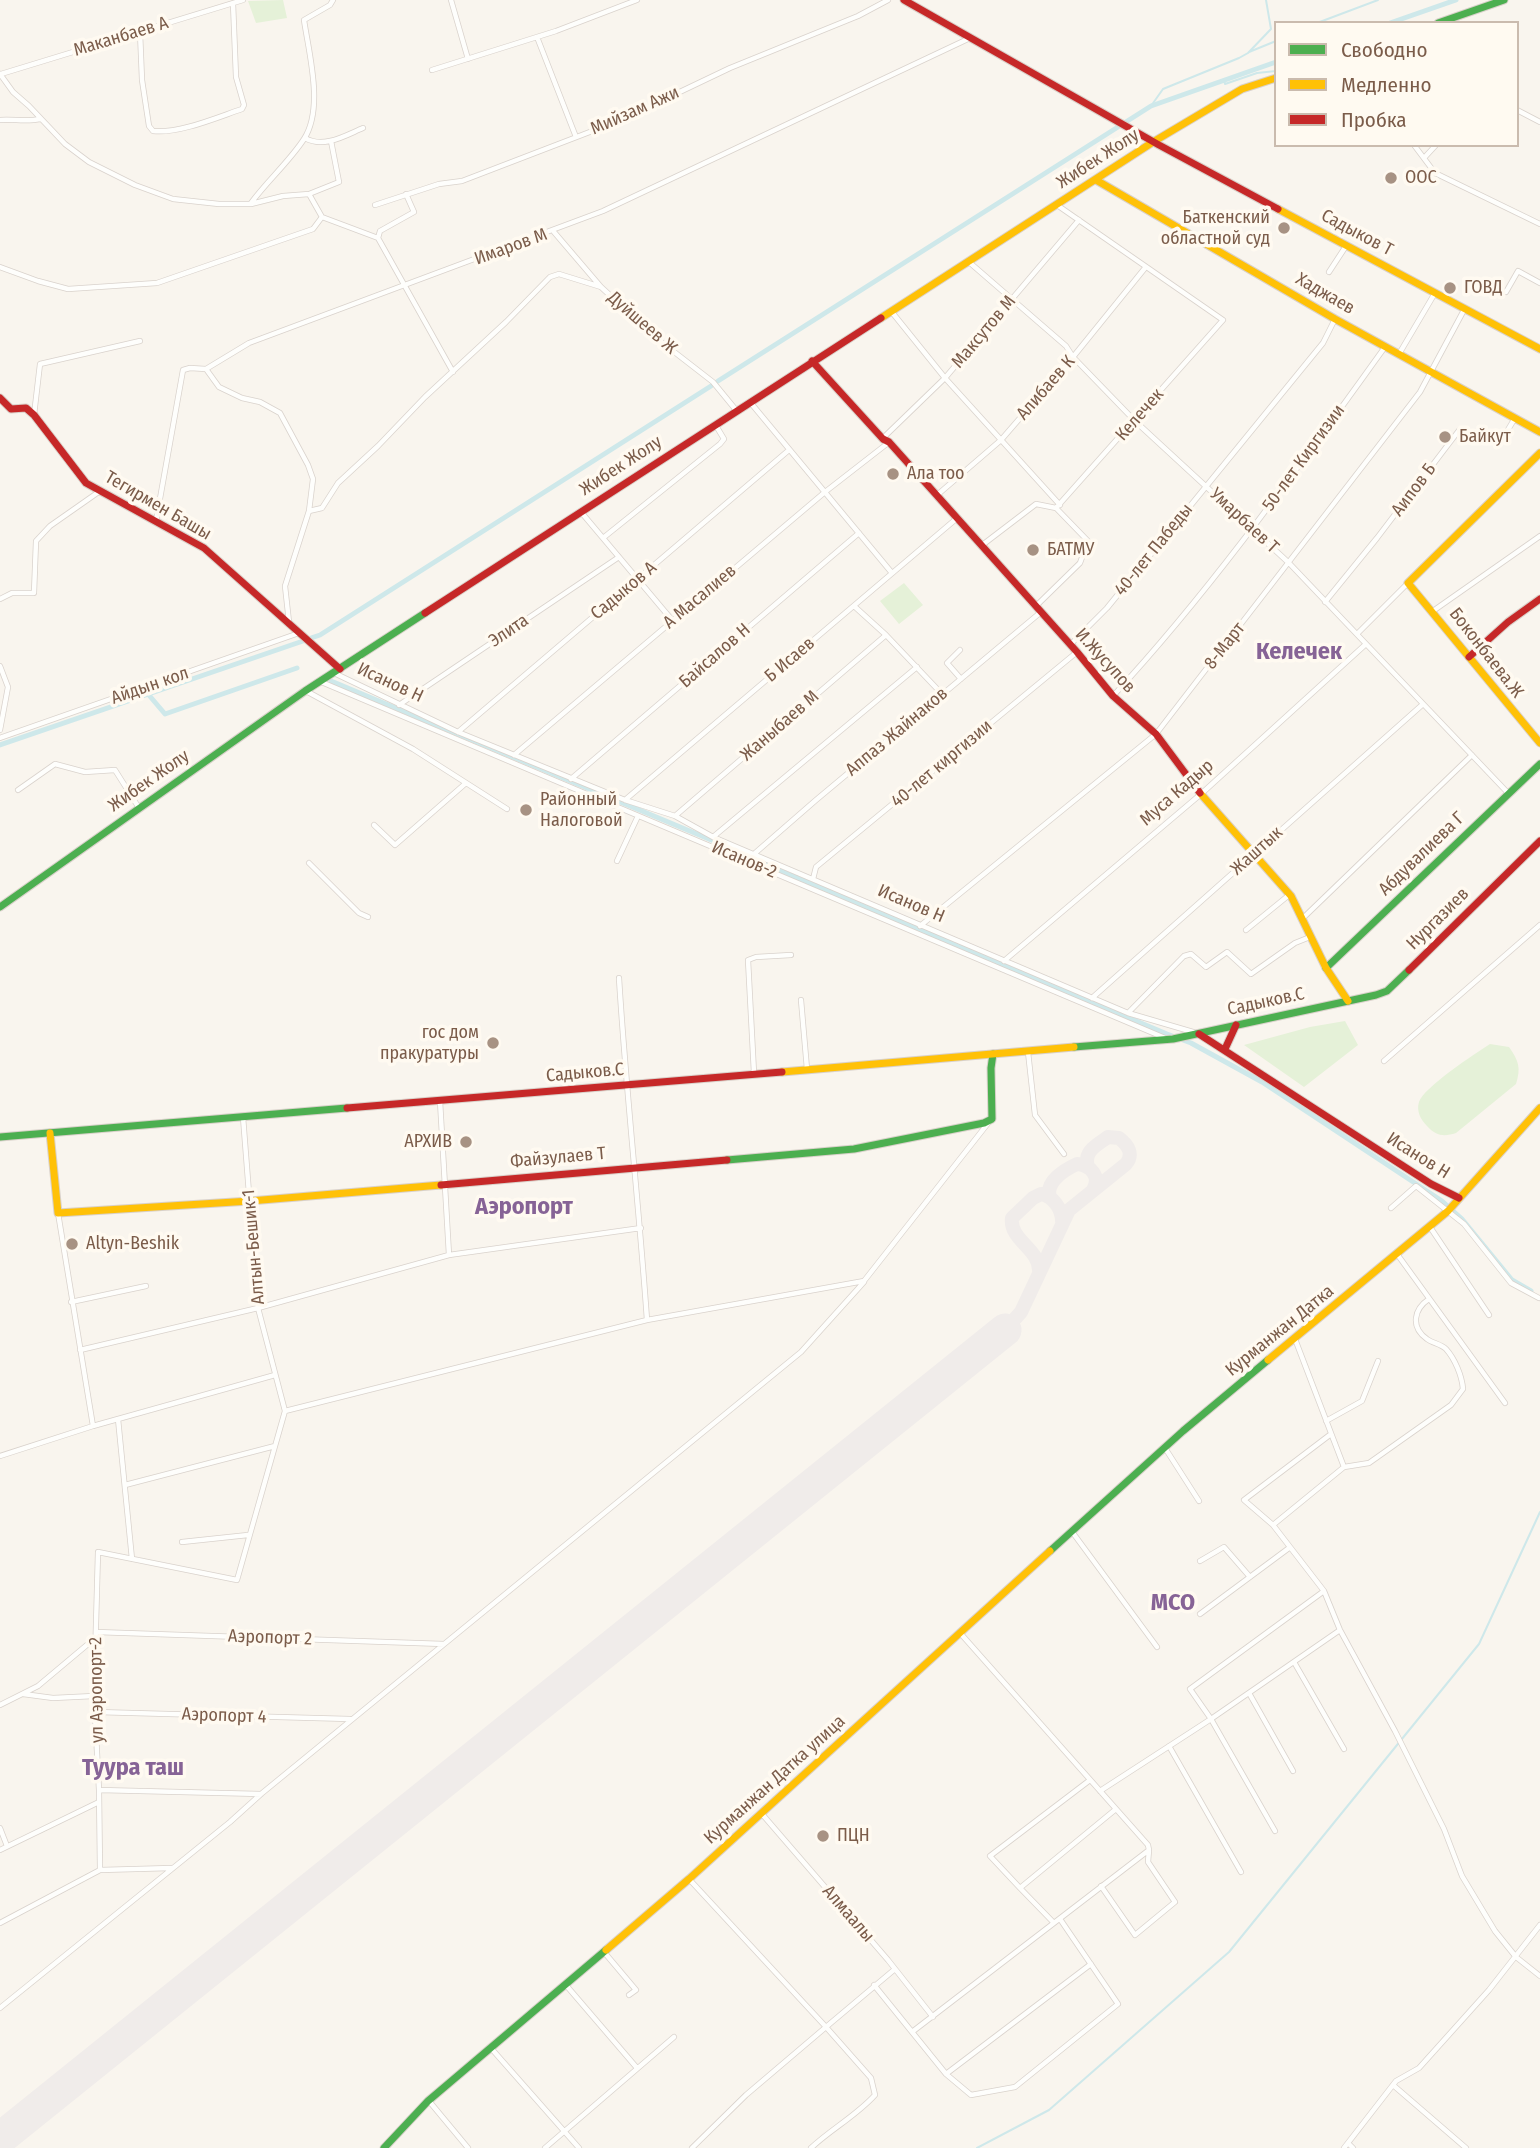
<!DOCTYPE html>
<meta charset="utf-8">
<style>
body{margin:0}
#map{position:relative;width:1540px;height:2148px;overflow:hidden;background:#f9f5ee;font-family:"Fira Sans Condensed",sans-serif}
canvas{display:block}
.legend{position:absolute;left:1274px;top:21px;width:245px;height:126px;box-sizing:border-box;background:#fffaf1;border:2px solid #cabbae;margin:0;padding:9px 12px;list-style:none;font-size:21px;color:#7b5c4a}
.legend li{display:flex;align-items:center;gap:14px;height:35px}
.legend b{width:35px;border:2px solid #cabbae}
</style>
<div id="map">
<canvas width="1540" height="2148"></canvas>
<ul class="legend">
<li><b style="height:9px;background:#4caf50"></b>Свободно</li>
<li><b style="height:9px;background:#ffc107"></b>Медленно</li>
<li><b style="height:9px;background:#c62828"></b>Пробка</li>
</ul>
</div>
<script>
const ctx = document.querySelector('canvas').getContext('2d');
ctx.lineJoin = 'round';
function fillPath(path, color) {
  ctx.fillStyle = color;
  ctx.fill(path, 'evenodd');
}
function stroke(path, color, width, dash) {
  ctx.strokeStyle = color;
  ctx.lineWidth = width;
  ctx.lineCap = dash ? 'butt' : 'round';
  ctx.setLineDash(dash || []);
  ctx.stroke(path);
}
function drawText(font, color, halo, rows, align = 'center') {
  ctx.font = font + ' "Fira Sans Condensed",sans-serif';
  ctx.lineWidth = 7;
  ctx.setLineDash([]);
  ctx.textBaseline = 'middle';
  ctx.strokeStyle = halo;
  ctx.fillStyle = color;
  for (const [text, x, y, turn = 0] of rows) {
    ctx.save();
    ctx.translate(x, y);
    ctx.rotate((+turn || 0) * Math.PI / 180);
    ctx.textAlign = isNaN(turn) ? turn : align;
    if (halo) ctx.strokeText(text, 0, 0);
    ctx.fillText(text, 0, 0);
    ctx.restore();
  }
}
fillPath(new Path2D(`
 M283,0L287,18L256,23L248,1Z
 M904,583L923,605L899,624L880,601Z
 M1345,1021L1358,1045L1304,1087L1244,1045L1310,1027Z
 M1490,1044L1509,1047C1519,1061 1521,1068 1516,1084L1456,1133C1444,1137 1436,1136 1427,1126C1421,1120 1416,1111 1419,1102C1424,1087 1476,1053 1490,1044Z`), '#e5f1d8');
stroke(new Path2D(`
 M1317,23L1378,0
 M1249,52L1276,41
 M1224,80L1225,84L1257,73L1276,71
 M1151,106L1163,89L1239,58L1248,53L1271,29L1266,0
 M977,2148L1049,2110L1229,1952L1479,1644L1540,1512`), '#cee8ea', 2);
stroke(new Path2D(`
 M1390,23L1456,0
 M718,381L1151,106L1276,62
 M311,638L320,635L711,386
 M331,681L728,847L783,872L1167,1034L1191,1043L1262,1082L1442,1201L1462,1219L1512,1280L1531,1291
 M148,694L165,714L297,668
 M0,745L303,641`), '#cee8ea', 5);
stroke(new Path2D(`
 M1050,1197C1045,1182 1064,1170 1077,1164C1091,1165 1101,1177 1093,1190
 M1039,1271C1040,1249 1009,1240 1012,1218L1033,1198L1041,1194C1053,1196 1062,1209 1062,1221
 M1005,1330L1021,1312L1069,1210L1126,1164C1134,1154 1128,1145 1119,1138L1108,1137C1097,1145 1083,1151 1088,1167
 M0,2139L2,2137`), '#f0ecea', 14);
stroke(new Path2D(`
 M2,2137L1005,1330`), '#f0ecea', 33);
const street = new Path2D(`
 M451,0L468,59
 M140,32L142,80L149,126L153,131C179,134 218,117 242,109L244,105L236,77L233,3
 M537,37L576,137
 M432,70L556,31L637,0
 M0,74L13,92L29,106L65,144L89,162L135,185L173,199L219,204H251L283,196L309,194L339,182L331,141
 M1,74L243,0
 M1517,110L1540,122
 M0,120C14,119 27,122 40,119
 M305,138C324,149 346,135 363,128
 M1414,145L1435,173L1540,224
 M1424,158L1436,145
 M309,194L322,217
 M251,203C267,181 289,162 304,139C324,108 309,54 304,20L330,5L333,0
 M375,205L439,184L462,181L621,120L730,68L858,16L888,0
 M322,217L378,238
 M554,232L601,287L655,337L713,382L736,410
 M378,238L453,372
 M378,238L380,231L414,212L406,194
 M969,262L1066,346L1073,357L1135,421L1289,563L1508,793
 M0,267L38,281L68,289L157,283L313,229L322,217
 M1329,272L1346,246
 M1506,292L1518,271L1540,283
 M891,311L945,378L1060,505
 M1399,354L1435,293
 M206,369L219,387L242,398L260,402L280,413L308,465L313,479L309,511L285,586L289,622
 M750,402L892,573
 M34,415L40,364L140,341
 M883,438L945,378L1079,220
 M936,496L1001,440L1073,357L1145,268
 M1056,508L1223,320L1057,205
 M309,511L322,508L338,483L378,446L425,397L506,322L550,277L559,274L601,287
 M581,512L672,620
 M156,521L183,370L190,368L206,369L249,343L603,211L970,38
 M603,538L720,444L724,439L715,424
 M981,546L1036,504L1056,508L1088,541L1080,563L1036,606
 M0,599L12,593H34L36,541L50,526L100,491
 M1325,602L1377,538L1460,429L1491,439L1503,438L1515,418
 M854,606L886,635L942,694
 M1433,611L1540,536
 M1357,634L1408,583
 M1070,645L1107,608L1323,343L1335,319
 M960,650L947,663L961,679
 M0,666L8,687L0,730
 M334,673L458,732L625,800L675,816L713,837L1128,1013L1193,1032
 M319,681L1165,1038
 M306,691L413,749L507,809
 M1113,696C1213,588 1299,466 1385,347
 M399,705L619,557
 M458,732L789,450
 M0,738L299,633
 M514,755L825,492L888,443
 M571,779L859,533
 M18,790L55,764L85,772L115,770L139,808
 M625,800L956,519
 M675,816L886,635
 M374,825L395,845L466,783
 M713,837L917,667
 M754,854L816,800L1041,612
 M617,861L638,816
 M309,863L359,913L368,917
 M813,879L816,867L1077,652
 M1302,919L1472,755
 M920,926L1156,734L1420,392L1464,310
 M1246,930L1289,895
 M1004,961L1201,794L1366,644
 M619,978C626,1092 639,1206 647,1320
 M1092,998L1422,705
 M801,1000L807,1069
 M1128,1013L1184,956L1191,954L1206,967L1227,952L1251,974L1295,943L1310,937
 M1028,1052L1035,1115L1064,1154
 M1384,1061L1540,925
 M754,1073L748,960L756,957L791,955
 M243,1117L258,1308L285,1411
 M1391,1208L1416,1186L1464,1224L1511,1283L1539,1298
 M58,1213L93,1426
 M1430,1227L1489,1315
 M1397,1254L1505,1403
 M449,1255L641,1228
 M71,1302L146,1286
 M1295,1339L1344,1467
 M80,1350L258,1308L449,1255L440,1101
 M118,1419L132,1559
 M1326,1421L1362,1401L1378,1361
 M1331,1434L1244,1500L1273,1525L1324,1591L1340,1630L1395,1731L1444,1829L1462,1876L1495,1931L1516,1957L1540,1976
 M1165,1448L1199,1501
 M0,1456L93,1426L275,1375
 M1344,1467L1369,1463L1451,1405L1463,1389C1462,1376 1455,1359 1446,1349C1441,1344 1432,1343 1427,1339C1410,1327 1414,1309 1429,1299
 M125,1485L275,1446
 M1273,1525L1344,1467
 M1073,1533L1157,1647
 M182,1542L248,1535
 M1200,1561L1224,1547L1250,1577
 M1200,1614L1289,1548
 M96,1632L444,1644
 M961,1634L1148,1845L1149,1850
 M1294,1662L1344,1749
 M1249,1693L1293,1771
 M23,1694L53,1698L94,1696
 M0,1705L38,1686L94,1639
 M96,1712L350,1719
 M1169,1746L1241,1872
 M99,1790L261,1794
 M1100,1791L1211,1719L1340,1630
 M762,1814L888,1960L933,2017
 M0,1828L7,1846
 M1275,1831L1211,1719L1190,1689L1324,1591
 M0,1850L99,1802
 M100,1870L99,1790L94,1696L98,1552L237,1580L285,1411L647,1320L864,1281L989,1122
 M689,1879L826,2027L746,2095L692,2148
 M1020,1888L990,1856L1090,1780
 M0,1923L100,1870L172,1868
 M1054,1923L1020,1888L1116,1809
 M604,1952L636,1990L629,1995
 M565,1984L637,2068
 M874,1985L946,2074L971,2095L1015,2087L1118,2004L1060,1919
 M0,2008L230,1822L261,1794L801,1352L864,1282
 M912,2032L1149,1850L1148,1862L1175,1902L1135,1935L1101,1886
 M490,2047L579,2148
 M946,2074L1091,1964
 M1393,2085L1466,2148
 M429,2101L468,2148
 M1348,2143L1353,2148
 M545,2148L674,2037
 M811,2148C831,2129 856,2116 875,2095L871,2078L826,2027L895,1969
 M1344,2148L1396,2081L1419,2068L1489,1990L1540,1925`);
const fast = new Path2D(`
 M1438,23L1504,0
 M0,907L305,691L425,613
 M1326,968L1540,764
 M1074,1047L1173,1039L1376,995L1387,991L1409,970
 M0,1137L347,1108
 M727,1160L854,1149L984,1123L992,1119L991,1068L993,1054
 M1050,1551L1183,1431L1268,1360
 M384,2148L428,2101L606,1950`);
const slow = new Path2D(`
 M1153,142L1242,89L1276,78
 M1096,180L1335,319L1540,432
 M1278,209L1540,349
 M881,318L1153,142
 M1540,453L1408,583L1540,743
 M1200,793L1291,896L1326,968L1348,1001
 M782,1072L1074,1047
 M50,1133L58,1213L250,1201L441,1185
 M1268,1360L1448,1211L1540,1108
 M606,1950L689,1879L1050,1551`);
const jam = new Path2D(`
 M904,0L1159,145L1278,209
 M812,361L883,439L889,442L1077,652L1113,696L1156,734L1200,793
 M0,398L11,409L26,408L34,415L86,483L204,548L340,669
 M425,613L881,318
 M1469,657L1508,622L1540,599
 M1409,970L1540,841
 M1199,1034L1431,1184L1459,1198
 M1225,1049L1236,1025
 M347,1108L782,1072
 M441,1185L727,1160`);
stroke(street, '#d9d2cc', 6);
stroke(fast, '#d9d1ca', 9);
stroke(slow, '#d9d1ca', 9);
stroke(jam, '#d9d1ca', 9);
stroke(street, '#fefefc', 4.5);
stroke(fast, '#4caf50', 7);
stroke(slow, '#ffc107', 7);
stroke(jam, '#c62828', 7);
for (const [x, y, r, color] of [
 [1391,178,7,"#a79283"],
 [1284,228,7,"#a79283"],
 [1450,288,7,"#a79283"],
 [1445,437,7,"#a79283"],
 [893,474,7,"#a79283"],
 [1033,550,7,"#a79283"],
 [526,810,7,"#a79283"],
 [493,1043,7,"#a79283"],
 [466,1142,7,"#a79283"],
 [72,1244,7,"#a79283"],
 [823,1836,7,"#a79283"]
]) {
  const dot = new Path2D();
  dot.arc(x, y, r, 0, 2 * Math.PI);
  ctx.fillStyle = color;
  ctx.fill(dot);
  stroke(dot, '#fffaf1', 2.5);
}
drawText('18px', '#7b5c4a', '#fffaf1', [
 ["Маканбаев А",121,37,-17],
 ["Мийзам Ажи",635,111,-24],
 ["Жибек Жолу",1098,159,-33],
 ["Садыков Т",1357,233,28],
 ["Имаров М",511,247,-20],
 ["Хаджаев",1325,294,30],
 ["Дуйшеев Ж",642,323,41],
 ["Максутов М",984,332,-50],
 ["Алибаев К",1046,388,-49],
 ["Келечек",1140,415,-49],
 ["50-лет Киргизии",1304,458,-54],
 ["Жибек Жолу",621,466,-33],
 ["Аипов Б",1414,490,-53],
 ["Тегирмен Башы",158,506,30],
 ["Умарбаев Т",1244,521,43],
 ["40-лет Пабеды",1154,550,-51],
 ["Садыков А",624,591,-40],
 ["А Масалиев",700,597,-40],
 ["Элита",509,631,-34],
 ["8-Март",1225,646,-52],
 ["Боконбаева.Ж",1486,653,52],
 ["Байсалов Н",715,656,-41],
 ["Б Исаев",790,660,-40],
 ["И.Жусупов",1105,661,48],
 ["Исанов Н",390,683,25],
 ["Айдын кол",150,686,-19],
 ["Жаныбаев М",780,726,-41],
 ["Аппаз Жайнаков",897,732,-40],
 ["40-лет киргизии",942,764,-40],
 ["Жибек Жолу",149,781,-35],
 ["Муса Кадыр",1177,793,-41],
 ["Жаштык",1257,851,-42],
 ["Абдувалиева Г",1422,854,-44],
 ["Исанов-2",744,860,23],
 ["Исанов Н",911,904,23],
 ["Нургазиев",1438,919,-45],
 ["Садыков.С",1266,1002,-12],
 ["Садыков.С",585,1073,-5],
 ["Исанов Н",1418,1156,32],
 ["Файзулаев Т",558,1158,-5],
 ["Алтын-Бешик-1",254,1247,-95],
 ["Курманжан Датка",1280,1331,-39],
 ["Аэропорт 2",270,1638,2],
 ["ул Аэропорт-2",97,1690,-91],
 ["Аэропорт 4",224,1716,2],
 ["Курманжан Датка улица",775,1780,-42],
 ["Алмаалы",848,1914,49]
]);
drawText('18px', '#7b5c4a', '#fffaf1', [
 ["ООС",1405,178],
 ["Баткенский",1270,218,"right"],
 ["областной суд",1270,239,"right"],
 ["ГОВД",1464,288],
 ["Байкут",1459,437],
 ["Ала тоо",907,474],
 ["БАТМУ",1047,550],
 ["Районный",540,800],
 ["Налоговой",540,821],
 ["гос дом",479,1033,"right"],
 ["пракуратуры",479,1054,"right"],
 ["АРХИВ",452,1142,"right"],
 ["Altyn-Beshik",86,1244],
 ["ПЦН",837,1836]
], 'left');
drawText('bold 24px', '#866396', '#fffaf1', [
 ["Келечек",1299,652],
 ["Аэропорт",524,1207],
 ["МСО",1173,1603],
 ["Туура таш",133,1768]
]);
</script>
